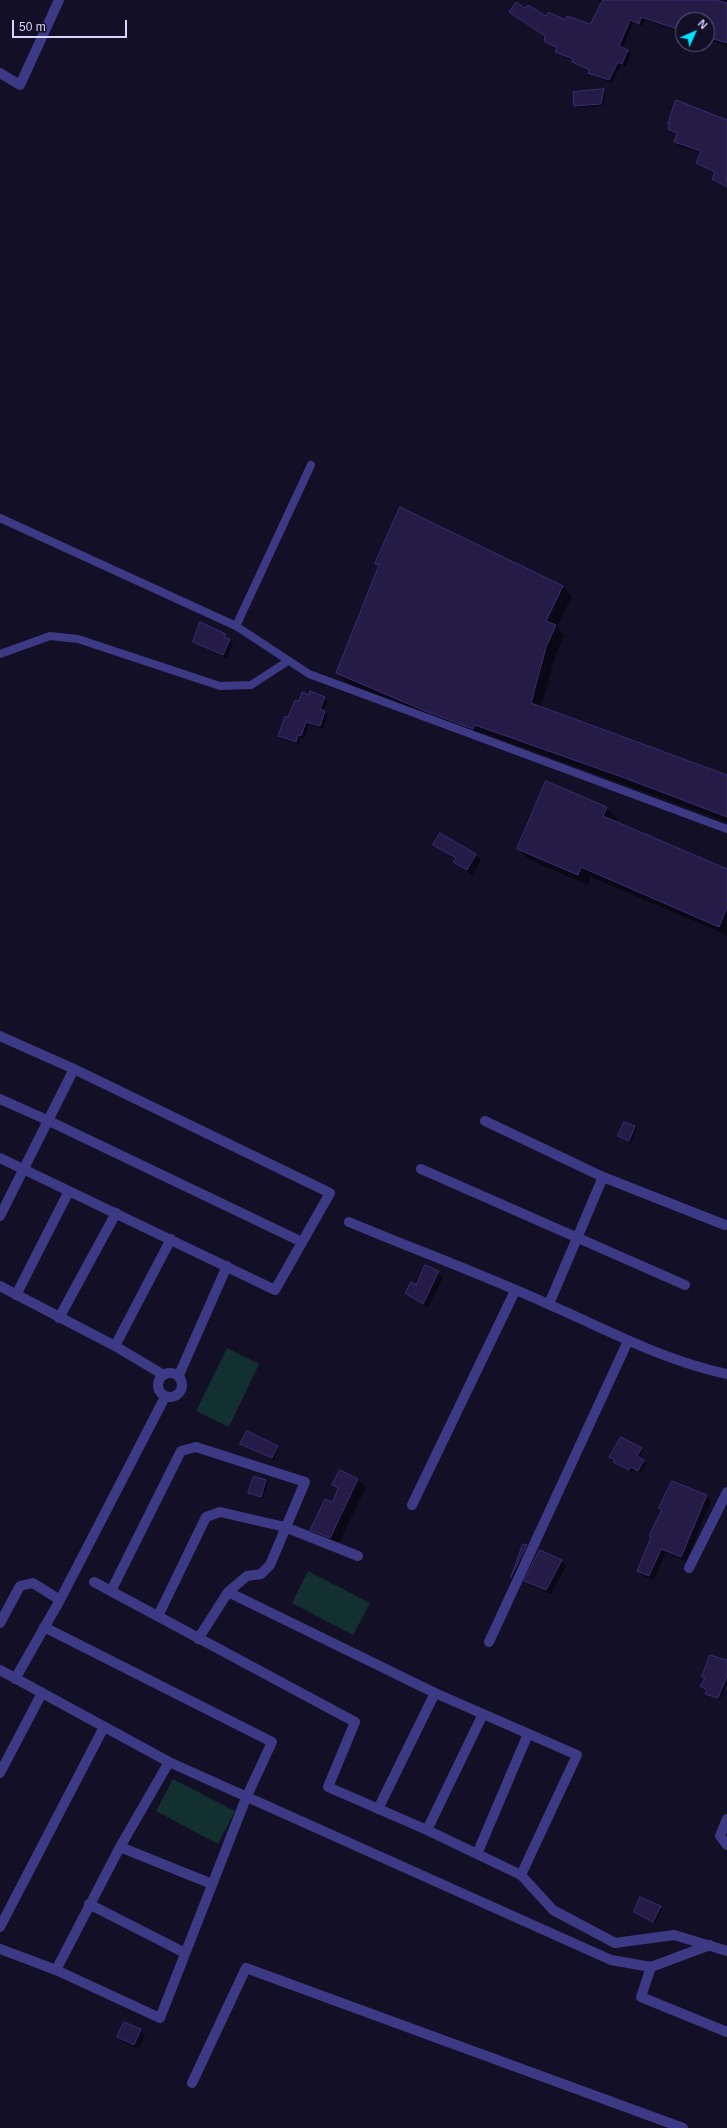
<!DOCTYPE html>
<style>
body{margin:0}
#map{position:relative;width:727px;height:2128px;overflow:hidden;background:#130f26;font-family:Helvetica,sans-serif}
canvas{display:block}
.north{position:absolute;left:675px;top:12px;width:40px;height:40px;box-sizing:border-box;background:#130f26;border:1px solid #625e7d;border-radius:50%;rotate:45deg;font-size:11px;font-weight:700;line-height:16px;text-align:center;color:#d9d4ff}
.north::after{content:'';display:block;margin:auto;width:14px;height:18px;background:#00e5ff;clip-path:polygon(50% 0,100% 100%,50% 72%,0 100%)}
.scale{position:absolute;left:12px;top:20px;width:115px;height:18px;box-sizing:border-box;border:2px solid #d9d4ff;border-top:0;padding-left:5px;font-size:12px;line-height:14px;white-space:nowrap;color:#d9d4ff;-webkit-text-stroke:3px #130f26;paint-order:stroke}
</style>
<div id="map">
<canvas width="727" height="2128"></canvas>
<div class="north">N</div>
<div class="scale">50 m</div>
</div>
<script>
const ctx = document.querySelector('canvas').getContext('2d');
ctx.lineJoin = 'round';
function fillPath(path, color) {
  ctx.fillStyle = color;
  ctx.fill(path, 'evenodd');
}
function stroke(path, color, width, dash) {
  ctx.strokeStyle = color;
  ctx.lineWidth = width;
  ctx.lineCap = dash ? 'butt' : 'round';
  ctx.setLineDash(dash || []);
  ctx.stroke(path);
}
fillPath(new Path2D(`
 M227,1348L259,1364L229,1427L196,1411Z
 M308,1571L370,1603L353,1635L292,1603Z
 M173,1779L235,1811L218,1844L156,1811Z`), '#12302f');
fillPath(new Path2D(`
 M597,0H727V48L725,45L707,40V20H683V33L645,20L642,26L633,23L623,49L631,54L626,67L621,65L612,83L593,76L590,71L577,65L573,61L560,55L556,52L557,49L545,41L546,37L514,15L526,9L546,18L591,25L602,4Z
 M603,90L606,92L603,106L578,108L575,106L574,93Z
 M727,121V188L713,179L715,173L697,163L701,153L678,146L675,142L677,134L669,129Z
 M401,508L563,587L572,596L557,627L564,635L555,657L541,708L727,777V822L484,733L482,738L435,720L346,682L337,672L380,567L377,564Z
 M225,635L233,644L227,658L198,645L194,642Z
 M309,696L325,698L328,701L323,711L328,715L323,729L309,724L304,739L301,738L299,744L282,739L279,736L288,719L300,703Z
 M606,808L617,818L615,822L727,870V935L591,877L588,885L528,859L518,849Z
 M440,834L476,855L481,860L473,875L460,867L455,862L456,859L434,845Z
 M635,1127L637,1129L631,1143L619,1136Z
 M438,1272L443,1277L428,1308L407,1293Z
 M242,1444L277,1446L279,1449L274,1460Z
 M641,1448L643,1451L639,1458L646,1463L641,1472L633,1469L632,1472L617,1464L611,1457Z
 M340,1471L358,1480L366,1487L338,1545L319,1538L311,1530L333,1503L338,1490L333,1485Z
 M265,1481L268,1483L263,1499L249,1493Z
 M706,1496L711,1501L686,1561L666,1553L654,1580L643,1576L638,1571L663,1510L660,1507Z
 M523,1545L528,1548L513,1578L512,1577Z
 M540,1551L562,1561L566,1566L551,1594L530,1585L525,1581Z
 M727,1662V1683L720,1700L706,1693L705,1679L703,1677Z
 M660,1906L662,1909L656,1923L638,1914Z
 M140,2030L145,2035L139,2049L123,2042L118,2037Z`), '#0007');
const building = new Path2D(`
 M603,0H716L727,3V43L707,37V20H683V31L641,17L639,24L630,20L619,46L628,50L622,64L618,62L609,80L588,73L590,70L572,62L573,59L555,52L557,48L544,41L545,36L509,12L516,2L525,8L528,5L546,16L548,12L566,20L567,16L590,24Z
 M604,89L601,104L574,106L573,92Z
 M676,100L727,120V187L712,179L715,172L696,163L701,151L674,142L677,133L668,129L670,124H668Z
 M400,507L563,586L546,621L556,625L546,647L531,703L727,775V817L625,778L475,725L473,729L425,711L336,673L379,565L375,564Z
 M200,622L226,634L224,637L230,639L223,655L193,642Z
 M310,691L325,697L320,709L325,711L320,726L306,722L301,736L298,735L296,742L278,736L285,716L288,717L295,700L299,701L302,692L309,695Z
 M546,781L607,807L603,816L727,869V907L719,927L581,867L578,875L517,849Z
 M440,833L476,854L467,870L453,862L456,858L433,845Z
 M624,1122L635,1126L629,1141L618,1136Z
 M425,1265L439,1271L423,1304L405,1293L411,1282L416,1285Z
 M247,1431L278,1446L272,1458L240,1444Z
 M621,1437L642,1448L637,1456L644,1460L638,1471L631,1467L629,1470L613,1462L615,1460L609,1457Z
 M340,1470L358,1479L330,1538L310,1530L325,1499L333,1502L338,1488L332,1485Z
 M254,1476L266,1480L261,1497L248,1493Z
 M672,1481L707,1495L681,1557L661,1549L649,1576L637,1571L651,1537L649,1536L662,1509L659,1508Z
 M523,1544L527,1545L511,1577Z
 M540,1550L562,1560L546,1590L524,1581Z
 M710,1655L727,1660V1676L718,1698L705,1694L707,1690L700,1686L705,1678L702,1677Z
 M640,1897L661,1906L653,1922L634,1912Z
 M124,2022L141,2029L134,2045L117,2037Z`);
fillPath(building, '#241b47');
stroke(building, '#3b2d73', 1);
stroke(new Path2D(`
 M311,465L236,626L309,674L727,829
 M0,518L236,626
 M0,654L50,636L78,639L220,686L251,685L288,661`), '#3d3a85', 8);
stroke(new Path2D(`
 M0,73L20,85L59,0
 M0,1036L74,1069L330,1193L275,1290L0,1158
 M0,1099L47,1120L302,1242
 M485,1121L603,1177L725,1225
 M421,1169L685,1285
 M0,1216L74,1069
 M349,1222C416,1250 484,1275 550,1305C608,1330 664,1361 727,1374
 M0,1286L115,1346L162,1374
 M16,1295L69,1191
 M549,1304L603,1177
 M59,1318L116,1213
 M115,1346L171,1239
 M158 1385a12 12 0 1 1 24 0a12 12 0 1 1-24 0Z
 M179,1375L227,1266
 M412,1505L515,1291
 M689,1568L727,1492
 M94,1582L355,1722L328,1787L427,1830L521,1875L553,1910L615,1943L674,1935L727,1951
 M111,1591L181,1451L196,1447L305,1482L270,1565L261,1574L247,1576L228,1592L198,1639
 M228,1592L435,1693L577,1755L521,1875
 M158,1616L206,1517L220,1512L285,1527L358,1556
 M0,1623L20,1586L33,1583L60,1600
 M489,1642L628,1341
 M0,1670L169,1762L611,1960L651,1967L710,1945
 M15,1679L60,1600L165,1397
 M0,1773L42,1693
 M378,1809L435,1693
 M727,1819L720,1836L727,1845
 M427,1830L483,1714
 M120,1847L212,1884
 M477,1854L528,1734
 M89,1904L185,1953
 M0,1927L104,1727
 M0,1949L56,1970L160,2018L246,1798L272,1742L44,1627
 M651,1967L641,1997L727,2032
 M56,1970L120,1847L169,1762
 M192,2083L246,1968L683,2128`), '#3d3a85', 10);
</script>
